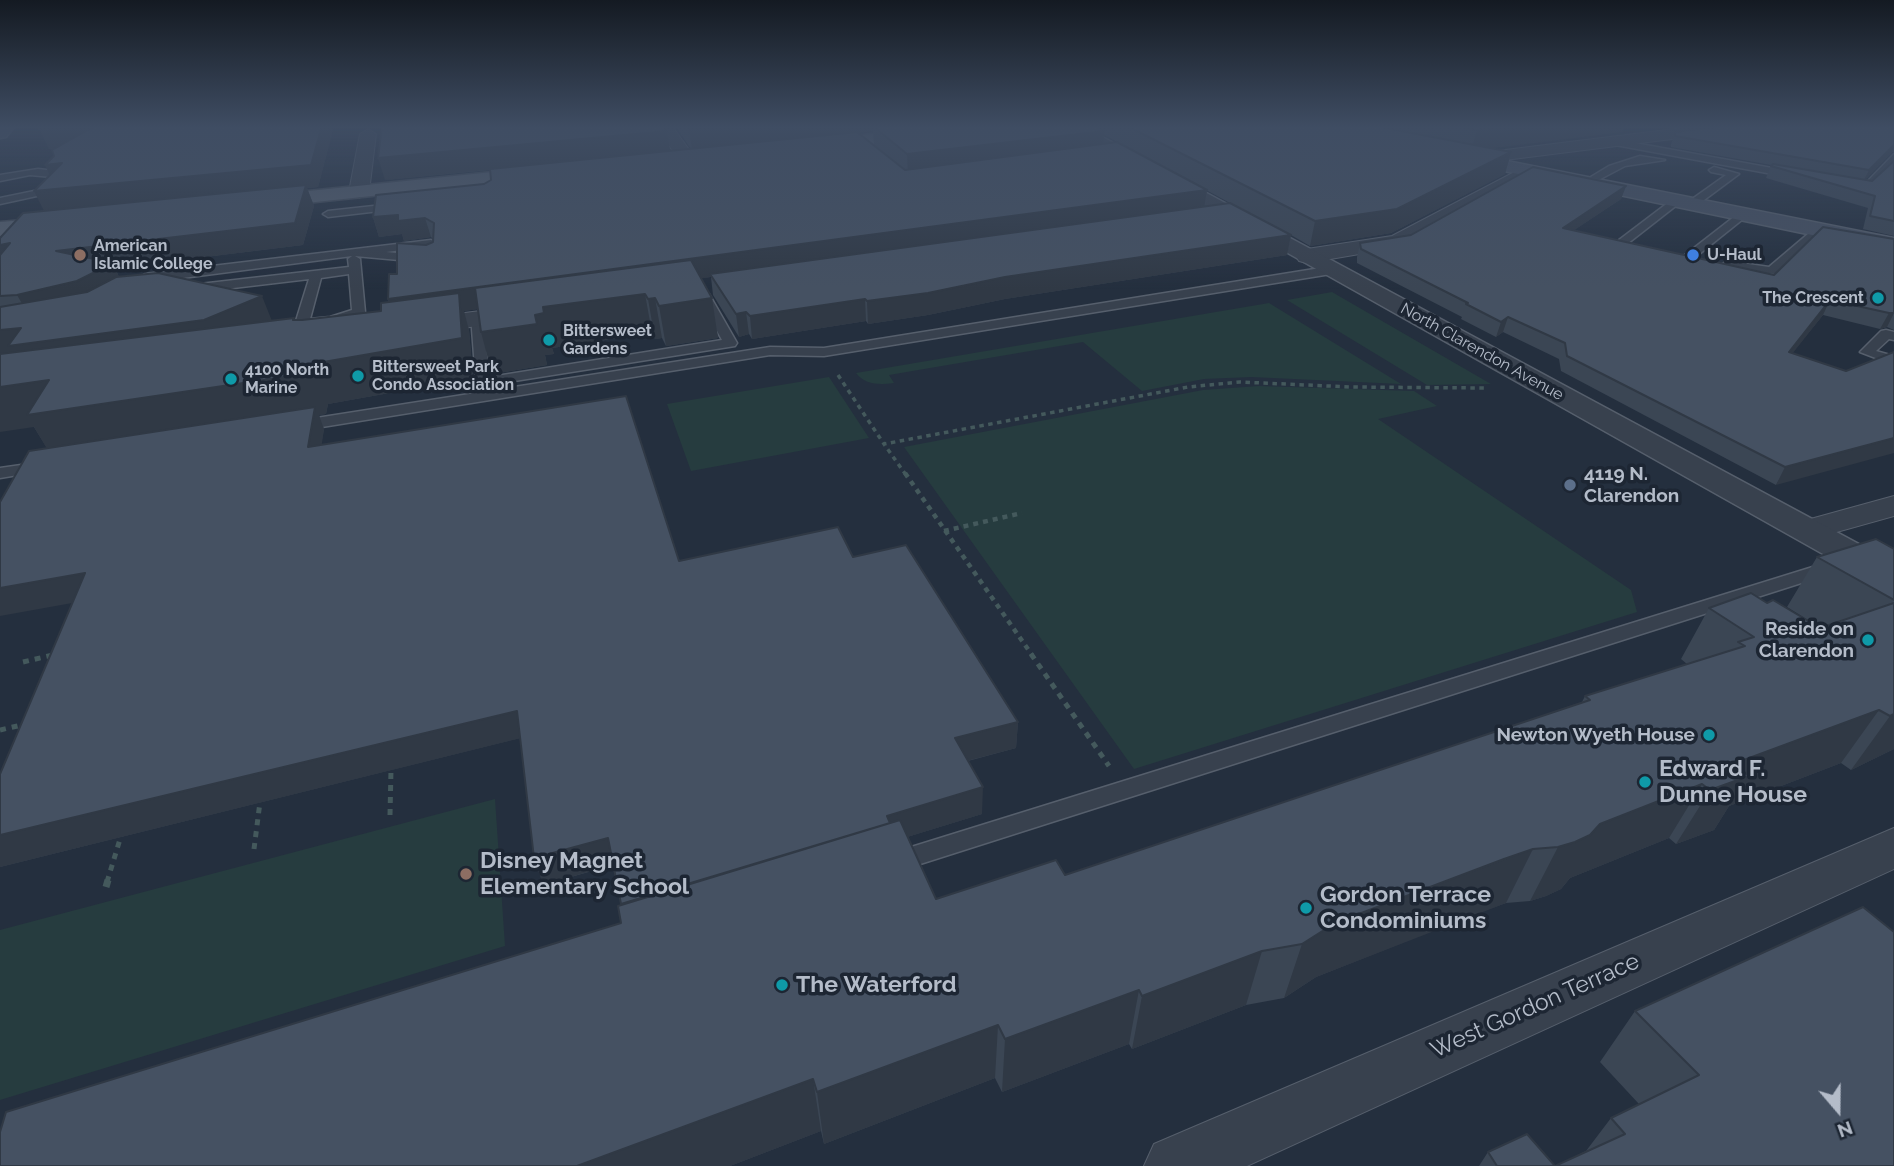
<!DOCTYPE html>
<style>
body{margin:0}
#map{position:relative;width:1894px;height:1166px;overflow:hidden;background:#242f3e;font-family:Raleway,sans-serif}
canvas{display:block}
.north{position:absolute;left:1803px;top:1075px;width:70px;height:70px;-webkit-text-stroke:5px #1d2633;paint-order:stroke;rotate:160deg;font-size:19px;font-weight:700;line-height:28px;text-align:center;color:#b4bcc9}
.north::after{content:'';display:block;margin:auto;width:24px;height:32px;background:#b4bcc9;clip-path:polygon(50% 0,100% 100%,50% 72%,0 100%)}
</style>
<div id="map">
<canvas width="1894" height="1166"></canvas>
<div class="north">N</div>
</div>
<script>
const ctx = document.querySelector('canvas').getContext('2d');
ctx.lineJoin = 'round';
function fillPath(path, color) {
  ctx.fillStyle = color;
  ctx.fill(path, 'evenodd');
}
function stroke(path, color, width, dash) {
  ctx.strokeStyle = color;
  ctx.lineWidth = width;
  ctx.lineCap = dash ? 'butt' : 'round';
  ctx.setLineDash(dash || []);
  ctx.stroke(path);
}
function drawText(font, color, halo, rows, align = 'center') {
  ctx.font = font + ' Raleway,sans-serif';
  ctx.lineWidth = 7;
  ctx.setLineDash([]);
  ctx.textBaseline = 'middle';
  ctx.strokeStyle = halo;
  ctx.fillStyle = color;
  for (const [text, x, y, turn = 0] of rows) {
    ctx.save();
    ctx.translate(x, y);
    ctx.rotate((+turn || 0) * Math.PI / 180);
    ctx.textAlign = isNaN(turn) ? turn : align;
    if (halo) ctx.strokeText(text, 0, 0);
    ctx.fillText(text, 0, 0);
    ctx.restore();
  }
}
fillPath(new Path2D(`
 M1332,292L1491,384L1427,385L1287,300Z
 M1269,303L1401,384L1251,377L1204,379L1142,391L1083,342L889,375L894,383C880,385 865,385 856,373Z
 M829,377L869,438L691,471L667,404Z
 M1259,386L1414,391L1437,406L1378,419L1631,590L1637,612L1134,769L904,447L1203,390Z
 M495,799L505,946L0,1100V930Z`), '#263c3f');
const service = new Path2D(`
 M1613,139L1794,172L1799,175L1794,178L1610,144L1609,142Z
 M1894,154V163L1869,190L1852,188V184L1864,185Z
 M1640,156L1665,160L1625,166L1589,185L1581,183L1609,166Z
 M1714,167L1739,174L1696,206H1688V202L1726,175L1711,172L1709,170Z
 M38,169L56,171L63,176L46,194L0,204V198L39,190L52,177L30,175L0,181V175Z
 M1673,199L1682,201L1627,244H1619V240Z
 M401,203L405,204V208L328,217L323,214L328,211Z
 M1739,213L1748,215L1693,259H1685V255Z
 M1815,228L1824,230L1776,274L1727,269L1721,265L1727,261L1769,267Z
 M431,240L437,243L438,260L432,263L355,256L360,259L365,312C354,322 307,333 295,324L309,279L191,293L185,289L191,285L349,267L348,259L352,256L144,283L138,279L145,274ZM426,247V256L386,252ZM349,274L352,310L330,317L310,319L321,278Z
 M1333,266L1339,270L1337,273L824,356L770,355L297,431L289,426L297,421L770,347L824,348Z
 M703,290L709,294L737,343L735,346L483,386L476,382L471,316L476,315L482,319L490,377L722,340L697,294Z
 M1886,330L1894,332V340L1889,339L1876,351L1894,356V365L1860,352L1881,331Z
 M42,462L50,467L48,470L0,478V468Z
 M1832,561L1841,567L1839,571L892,873L883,870L879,863L883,856L892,853Z`);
const minor = new Path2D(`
 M656,126H672L695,158L692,162H680Z
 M1698,126H1744L1736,131L1473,164L1464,159L1473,154Z
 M368,129L376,134L369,192L359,198L349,192L360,134Z
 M1526,166L1532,167L1535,171L1532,175L1406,246L1307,263L1299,261L1296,256L1299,251L1307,249L1392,236Z
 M529,305L538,307L541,312L538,317L416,335L407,332L403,327L407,322L416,319Z
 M1894,496V516L1808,540L1796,537L1791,530L1796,523Z
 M1894,828V869L1247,1166H1144L1154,1144Z`);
const tertiary = new Path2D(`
 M1062,126H1082L1894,563V589L1880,586Z`);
const secondary = new Path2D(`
 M0,126H15L6,137L0,138Z
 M1457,151L1894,238V252L1451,160L1448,156L1451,152Z`);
const primary = new Path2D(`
 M949,126H1006L998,131L813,150L804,145L813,140Z
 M541,167L548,169L551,173L548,177L260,208L253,206L250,202L253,198L260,196Z
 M61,217L69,218L72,223L69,228L0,236V222Z`);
stroke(service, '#565f6c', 3);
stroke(minor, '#565f6c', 2);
stroke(tertiary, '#565f6c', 3);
stroke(secondary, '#565f6c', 3);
stroke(primary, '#414a57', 3);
stroke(new Path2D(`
 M838,375L884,444
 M906,475L884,444L1188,387L1240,382L1351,387L1484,388`), '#44595c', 3.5, [4.5, 4.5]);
stroke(new Path2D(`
 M905,473L1032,655
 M944,531L1022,513`), '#44595c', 4.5, [5, 5]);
stroke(new Path2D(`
 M1031,654L1109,766
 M23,662L53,655
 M0,730L26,724
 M390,815L391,770
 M254,849L260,802
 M107,882L121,836`), '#44595c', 5, [6, 6]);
stroke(new Path2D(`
 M106,887L108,880`), '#44595c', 7, [8, 8]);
fillPath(service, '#38414e');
fillPath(minor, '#38414e');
fillPath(tertiary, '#38414e');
fillPath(secondary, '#465061');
fillPath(primary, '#56606e');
fillPath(new Path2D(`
 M42,126H334L318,187L307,188L314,206L303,245L115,268L119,277L272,321L302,320L381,311L389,302L388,299L397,274L426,245L433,242V239L431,237L404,241L402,234L379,237L373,217L484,184L491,180L490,170L385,180L667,131L670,151L691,149L675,126H1624L1622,132L1490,148L1511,152L1505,174L1391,233L1310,246L1291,235L1287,255L1005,299L928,315L868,324L866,321L752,339L749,334L739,337L713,295L711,277L701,278L712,298L718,338L666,346L662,338L655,339L652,333L552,348L554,354L545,355L547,365L492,374L478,309L464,311L469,330L473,378L328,404L326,414L319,415L324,429L321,445L679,561L853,557L1018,722L1016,748L968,761L982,814L907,837L936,899L1065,875L1582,702L1585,696L1687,664L1681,659L1709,608L1767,603L1821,628L1787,607L1817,557L1894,549V749L1851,770L1841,763L1729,806L1714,830L1676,844L1669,838L1570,878L1561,889L1546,896L1530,901L1506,903L1478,913L1316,977L1284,998L1246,1005L1132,1049L1129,1044L1002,1092L995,1078L824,1144L821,1131L730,1166H0L621,923V905L613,865L543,885L520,738L0,867L73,603L47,448L34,427L0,387V238L44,211L50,175L54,156V149H49ZM873,131L874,145L858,133ZM1104,135L1155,162L1230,203L1205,206L1207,190L1103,144Z
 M1894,126V152H1892L1865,180L1872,181L1894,161V236L1863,229L1868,208L1766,178L1771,165L1671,147V144L1675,132Z
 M1626,186L1621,199L1574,230L1774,275L1894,239V330L1887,327L1880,329L1823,315L1792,353L1846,371L1776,485L1561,371L1559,359L1503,332L1496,337L1461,319L1462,317L1357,263V257L1360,243L1411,235Z
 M1635,1011L1894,1166H1479L1488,1152L1555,1166L1586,1151L1611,1118L1639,1104L1600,1062Z`), '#3b4654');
fillPath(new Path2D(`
 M72,126H100L108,144L49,149L39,129Z
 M322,126H334L318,187L307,188L314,206L303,245L115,268L124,287L31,319L17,295L56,251L46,215L34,191Z
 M719,126H885H873V131L692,149L689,129Z
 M1512,126H1624L1622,132L1471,151L1477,130Z
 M667,131L670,152L385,180L378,158Z
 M1104,131L1103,152L908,176L907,154Z
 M1894,145V148L1892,152L1863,182L1869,170Z
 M1511,152L1505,174L1391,233L1310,246L1315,221Z
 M62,163L56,188L45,165Z
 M1626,186L1621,199L1558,241L1563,228Z
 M1207,190L1204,209L710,274L711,277L464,311L469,330L473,378L328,404L326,414L319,415L324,429L318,470L52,457L34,427L0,432V387L49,380L312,364L395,321L388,299Z
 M398,215L425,218L431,237L404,241L402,234L379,237L373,217Z
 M1291,235L1287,255L1005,299L928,315L868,324L867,301L1005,277Z
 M10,243L0,257V245Z
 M645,294L652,333L552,348L554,354L545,355L547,365L492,374L481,332L543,307Z
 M262,296L272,321L0,358V330Z
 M655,298L662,338L655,339L648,299Z
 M712,298L718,338L666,346L659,306Z
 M865,299L866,321L752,339L750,316Z
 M1830,300L1823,315L1781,368L1789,352Z
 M746,312L749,334L739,337L736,314Z
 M1889,313H1894L1887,327L1880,329Z
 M1508,317L1503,332L1496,337L1501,322Z
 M1894,438V453L1776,485L1785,467Z
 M85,573L100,598L0,616V588Z
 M1879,710L1841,763L1729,806L1714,830L1676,844L1710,790L1733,764Z
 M517,711L525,737L0,867V835Z
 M1894,714V749L1851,770L1890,716Z
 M1018,722L1016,748L955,764V738Z
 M1702,784L1669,838L1570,878L1561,889L1546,896L1530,901L1558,847L1600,824Z
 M983,787L982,814L891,842L887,816Z
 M608,838L615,864L543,885L534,858Z
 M1533,849L1506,903L1316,977L1284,998L1302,944L1335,923Z
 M1262,951L1246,1005L1132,1049L1142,996Z
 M1139,990L1129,1044L1002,1092L1005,1039Z
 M998,1025L995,1078L824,1144L817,1092Z
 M813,1079L821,1131L730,1166H577Z`), '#303945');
const building = new Path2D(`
 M42,126H72L39,129Z
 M95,126H322L311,165L34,191L62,163L45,165L54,156L52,150Z
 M382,126H663L667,131L378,158Z
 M687,126H718L689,129Z
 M873,126H1095L1104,131L907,154Z
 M1127,126H1375L1511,152L1397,209L1315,221Z
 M1455,126H1512L1477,130Z
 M1724,126H1894V145L1869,170L1675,136V132Z
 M857,132L905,170L1117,142L1207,190L388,299L389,274H397V243L426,245L433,242L434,223L425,218L398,221V215L373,217L376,195L484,184L491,180L490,169Z
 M1894,161V221L1870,216L1875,196L1771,166L1773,164L1872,181Z
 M1533,167L1626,186L1563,228L1774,275L1823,227L1894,239V313H1889L1830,300L1789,352L1846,371L1894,352V438L1785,467L1567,356L1565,343L1508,317L1501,322L1466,304L1468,303L1361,249L1360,243L1411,235Z
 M306,185L295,223L56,251L113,263L77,281L17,295L0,296V255L10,243L0,245V238L23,213Z
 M1230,203L1291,235L1005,277L928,293L867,301L865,299L750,316L746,312L736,314L710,274Z
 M691,260L712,298L659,306L655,298L648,299L645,294L543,307L544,313L535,315L537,324L481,332L475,288Z
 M158,273L262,296L204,320L8,346L21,328L0,330V307L87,292L116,277Z
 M459,293L462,338L312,364L311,373L27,415L49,380L0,387V354L294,318L293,320H302L381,311V303Z
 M626,396L679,561L838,527L853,557L906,545L1018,722L955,738L983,787L887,816L890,823L621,904L608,838L534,858L517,711L0,835V774L85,573L0,588V502L29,451L315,407L308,447Z
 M1876,539L1894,549V600L1817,557Z
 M1751,593L1767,603L1773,600L1820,628L1894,603V714L1890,716L1879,710L1733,764L1749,776L1710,790L1702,784L1600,824L1590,835L1575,842L1558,847L1533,849L1504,859L1335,923L1302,944L1262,951L1142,996L1139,990L1005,1039L998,1025L817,1092L813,1079L577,1166H0V1132L6,1112L621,923L618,906L900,820L936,899L1056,860L1065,875L1590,700L1585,696L1745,646L1738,642L1754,637L1709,608Z
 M1863,907L1894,932V1166H1497L1488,1152L1527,1134L1555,1166L1625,1134L1611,1118L1699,1075L1635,1011Z`);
fillPath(building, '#455162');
stroke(building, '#303945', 2);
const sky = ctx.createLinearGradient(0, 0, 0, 289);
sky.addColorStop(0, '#141a22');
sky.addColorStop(0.44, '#3f4d63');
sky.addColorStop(1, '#3f4d6300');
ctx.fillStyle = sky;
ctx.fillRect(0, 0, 1894, 289);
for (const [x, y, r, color] of [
 [80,255,7,"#8d6e63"],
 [1693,255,7,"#3f7fe0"],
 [1878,298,7,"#0f9aa8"],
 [549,340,7,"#0f9aa8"],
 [358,376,7,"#0f9aa8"],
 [231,379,7,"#0f9aa8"],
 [1570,485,7,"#5c6f8a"],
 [1868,640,7,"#0f9aa8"],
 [1709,735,7,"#0f9aa8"],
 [1645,782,7,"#0f9aa8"],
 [466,874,7,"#8d6e63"],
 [1306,908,7,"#0f9aa8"],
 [782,985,7,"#0f9aa8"]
]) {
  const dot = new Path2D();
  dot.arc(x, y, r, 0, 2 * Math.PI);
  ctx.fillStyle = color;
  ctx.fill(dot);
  stroke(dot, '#1d2633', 2.5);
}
drawText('bold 16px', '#b4bcc9', '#1d2633', [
 ["American",94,246],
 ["Islamic College",94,264],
 ["U-Haul",1707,255],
 ["The Crescent",1864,298,"right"],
 ["Bittersweet",563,331],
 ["Gardens",563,349],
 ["Bittersweet Park",372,367],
 ["Condo Association",372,385],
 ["4100 North",245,370],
 ["Marine",245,388]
], 'left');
drawText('16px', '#b4bcc9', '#1d2633', [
 ["North Clarendon Avenue",1482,352,29]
]);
drawText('bold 19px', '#b4bcc9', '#1d2633', [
 ["4119 N.",1584,474,"left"],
 ["Clarendon",1584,496,"left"],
 ["Reside on",1854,629],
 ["Clarendon",1854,651],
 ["Newton Wyeth House",1695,735]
], 'right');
drawText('bold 23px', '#b4bcc9', '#1d2633', [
 ["Edward F.",1659,769],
 ["Dunne House",1659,795],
 ["Disney Magnet",480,861],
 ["Elementary School",480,887],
 ["Gordon Terrace",1320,895],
 ["Condominiums",1320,921],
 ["The Waterford",796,985]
], 'left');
drawText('23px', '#b4bcc9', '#1d2633', [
 ["West Gordon Terrace",1535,1006,-24]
]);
</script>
